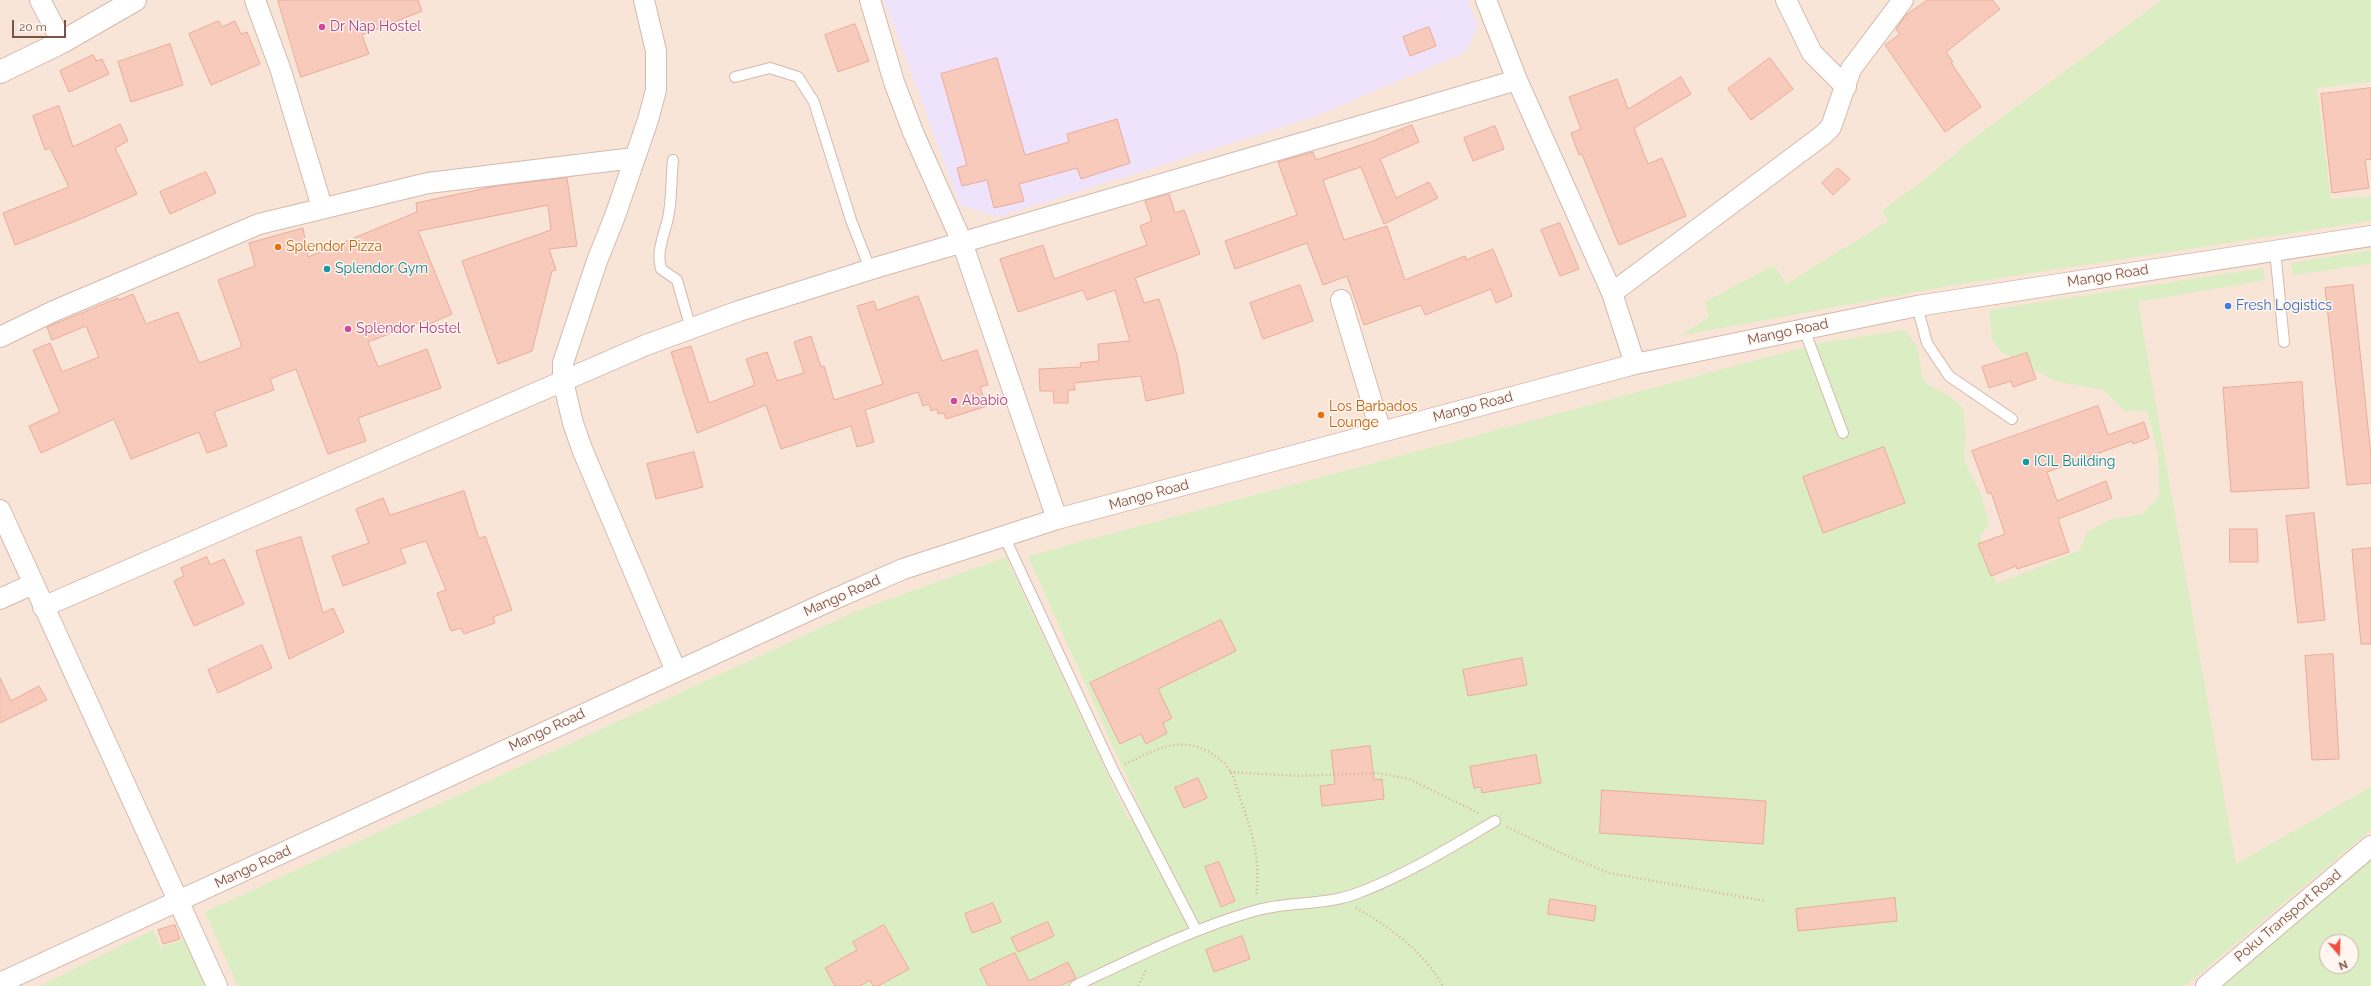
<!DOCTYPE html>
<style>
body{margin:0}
#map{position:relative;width:2371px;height:986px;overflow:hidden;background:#fef2e7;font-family:Raleway,sans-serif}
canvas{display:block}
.north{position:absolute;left:2319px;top:934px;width:40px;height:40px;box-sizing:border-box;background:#fff6ef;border:1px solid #cab4ac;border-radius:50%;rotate:160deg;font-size:11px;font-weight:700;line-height:16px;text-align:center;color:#7b5248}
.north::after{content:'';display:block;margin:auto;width:14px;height:18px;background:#f34d41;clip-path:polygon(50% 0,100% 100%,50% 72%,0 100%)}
.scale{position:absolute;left:12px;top:20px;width:54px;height:18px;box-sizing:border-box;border:2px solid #7b5248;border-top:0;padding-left:5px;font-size:12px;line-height:14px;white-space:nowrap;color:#7b5248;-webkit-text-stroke:3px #fff6ef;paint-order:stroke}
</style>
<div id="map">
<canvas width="2371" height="986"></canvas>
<div class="north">N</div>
<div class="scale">20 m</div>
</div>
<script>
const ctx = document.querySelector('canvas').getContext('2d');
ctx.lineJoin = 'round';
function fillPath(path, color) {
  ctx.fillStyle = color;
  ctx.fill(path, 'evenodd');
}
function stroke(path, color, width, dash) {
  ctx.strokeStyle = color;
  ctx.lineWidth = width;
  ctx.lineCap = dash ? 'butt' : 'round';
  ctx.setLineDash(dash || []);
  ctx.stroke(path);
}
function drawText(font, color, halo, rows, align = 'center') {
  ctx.font = font + ' Raleway,sans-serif';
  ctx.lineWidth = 3;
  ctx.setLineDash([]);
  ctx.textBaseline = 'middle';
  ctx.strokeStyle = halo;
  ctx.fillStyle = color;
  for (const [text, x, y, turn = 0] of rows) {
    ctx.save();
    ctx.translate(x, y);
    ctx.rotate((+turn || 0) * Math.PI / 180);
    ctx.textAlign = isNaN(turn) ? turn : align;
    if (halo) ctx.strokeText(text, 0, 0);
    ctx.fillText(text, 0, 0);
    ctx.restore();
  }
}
fillPath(new Path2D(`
 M0,0H2371V986H0ZM2327,942H2351V966H2327Z`), '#f9e5d7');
fillPath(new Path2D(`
 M884,0H1468L1478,26L1466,52L1314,117L998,217L960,205Z`), '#efe3fb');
fillPath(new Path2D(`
 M2162,0H2371V82L2317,88L2331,199L2371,196V221L1954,285L1679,336L1709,317L1705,302L1774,265L1786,284L1888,221L1882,210L1919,184L1978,135Z
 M2371,250V264L2293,275L2291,263Z
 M2263,268L2265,280L2138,302L2236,864L2371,787V830L2185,986H238L205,912L857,611L1006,557L1129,820L1142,811L1028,556L1820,343L1905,330L1917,347L1923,379L1929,386L1948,395L1963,408L1966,432L1964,460L1980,492L1989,523L1980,536L1997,584L2080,550L2087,532L2112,519L2143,514L2159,496L2158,453L2147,410L2125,412L2104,390L2055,381L2000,351L1992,339L1989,310Z
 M2371,859V986H2221ZM2327,942H2351V966H2327Z
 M153,930L161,947L184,939L205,986H40Z`), '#dbeec3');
const building = new Path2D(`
 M278,0H418L422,11L362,35L369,54L301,77Z
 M1928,0H1992L2000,9L1946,52L1953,62L1951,63L1981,107L1945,132L1885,45L1900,34L1896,29L1906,15Z
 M219,21L222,27L235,21L241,34L247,32L260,64L211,85L189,34Z
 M855,24L869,61L838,72L825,35Z
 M1429,27L1436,46L1410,56L1403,37Z
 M170,44L183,85L131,102L118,62Z
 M93,55L96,61L102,59L109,74L69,92L60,71Z
 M997,58L1025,155L1069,142L1067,134L1117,119L1130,163L1081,179L1077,168L1019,184L1024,201L994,208L987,180L962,186L957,168L967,165L941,74Z
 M1770,58L1793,89L1751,120L1728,89Z
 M1681,77L1691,94L1634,128L1648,164L1662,158L1686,216L1619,245L1582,154L1579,155L1571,133L1581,129L1569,97L1617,79L1628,109Z
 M2371,88V159L2365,160L2369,188L2332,193L2321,94Z
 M59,106L73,147L120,124L128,141L115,148L137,194L83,218L15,245L3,213L69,187L50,148L45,150L33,116Z
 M1412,125L1419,142L1380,159L1396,198L1429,182L1438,198L1384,224L1361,167L1323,180L1344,240L1387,226L1405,280L1465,256L1466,260L1493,249L1512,296L1496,303L1491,289L1425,315L1421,305L1364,325L1347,276L1323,285L1307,243L1235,269L1225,241L1297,215L1278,162L1313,152L1316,160L1373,141Z
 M1495,126L1504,149L1473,161L1464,138Z
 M1838,168L1850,179L1833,195L1822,183Z
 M206,172L216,193L170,214L160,192Z
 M567,178L577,246L549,249L556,270L552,271L532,351L498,364L462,261L551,230L548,205L418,231L452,314L427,325L426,320L368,342L378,367L427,349L441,388L358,418L366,441L328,454L296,369L270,379L274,390L214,412L227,446L207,453L199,432L131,459L114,419L41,453L29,426L60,412L33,350L50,343L62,372L99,357L86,326L52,340L47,327L118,298L119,300L133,294L146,324L178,312L199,363L242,347L218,280L255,266L249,243L303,228L308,257L417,212L416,203L496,186Z
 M1169,194L1175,213L1184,210L1200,254L1135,278L1144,303L1159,299L1177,355L1184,393L1146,401L1141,376L1074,383L1075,390H1068V403H1054L1053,391H1040L1039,369L1081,367L1080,363L1099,361L1098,344L1130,341L1115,290L1087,300L1083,290L1018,312L1000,259L1043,245L1054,279L1147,245L1140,226L1152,221L1145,201Z
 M1560,223L1579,269L1560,276L1541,230Z
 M1300,285L1313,321L1263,339L1250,303Z
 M2353,285L2371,456V483L2347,485L2325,288Z
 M918,296L942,361L977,350L988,385L980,387L987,406L946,419L944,413L938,414L937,409L931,411L929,404L923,406L918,392L865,410L874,442L857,447L851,426L781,449L766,405L697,433L671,352L691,346L709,403L755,385L746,359L767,352L777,381L804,373L794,342L811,336L821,367L824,366L834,400L883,384L857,306L874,301L877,310Z
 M2027,353L2036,379L2013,387L2011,381L1989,388L1982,367Z
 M2302,382L2309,488L2231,492L2223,388Z
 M2098,406L2108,435L2144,422L2149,438L2133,444L2132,441L2047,472L2057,501L2106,481L2112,498L2058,519L2069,552L2017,569L2016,566L1991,576L1978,544L2005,534L1991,492L1988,494L1972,451Z
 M1884,447L1905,503L1823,533L1803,477Z
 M694,452L703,487L656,499L647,464Z
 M464,491L479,539L485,536L512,610L493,617L495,623L464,634L461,628L451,631L437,593L446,590L426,541L400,549L406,563L343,586L332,556L369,543L356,509L383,498L390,515Z
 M2314,513L2325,620L2298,623L2286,516Z
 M2230,529H2257L2258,562H2230Z
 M301,537L323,613L333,608L344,632L289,659L256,551Z
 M2371,548V644H2361L2352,550Z
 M207,557L210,565L224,559L244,604L194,626L174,581L184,576L181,568Z
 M1221,620L1236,651L1158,689L1172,718L1163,723L1167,733L1146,744L1141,734L1120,744L1090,683Z
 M262,645L272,668L218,693L208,670Z
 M2333,654L2339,759L2312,760L2305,656Z
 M1522,658L1527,685L1468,696L1463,670Z
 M0,678L11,701L39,686L47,700L0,723Z
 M1370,746L1374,780L1382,779L1384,799L1322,806L1320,786L1335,784L1331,751Z
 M1536,755L1541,783L1482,793L1481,787L1474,788L1470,767Z
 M1198,778L1207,798L1184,808L1175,788Z
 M1602,790L1766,801L1763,844L1600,833Z
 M1219,862L1235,901L1221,907L1205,867Z
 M1895,898L1897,921L1798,931L1796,909Z
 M1550,899L1596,906L1594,921L1548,914Z
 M993,903L1001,922L972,933L965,914Z
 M1048,922L1054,936L1018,952L1011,938Z
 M175,925L180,939L163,944L158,930Z
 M884,925L909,969L878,986H873L870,980L860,986H835L825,968L857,950L853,942Z
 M1242,936L1250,959L1214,972L1206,950Z
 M1015,953L1029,981L1068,962L1076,978L1060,986H988L980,969Z`);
fillPath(building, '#f7cabb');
stroke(building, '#ebac9a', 1);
const service = new Path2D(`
 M735,77L770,68L798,77L814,102L851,220L870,269
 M673,160C671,179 672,200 668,218C664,236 656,251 661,269L677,280L691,329
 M2275,250L2284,342
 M1917,306L1927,343L1949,376L2012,419
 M1804,329L1843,433
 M1004,536L1113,770L1196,930
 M1075,986C1134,958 1192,929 1254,911C1288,901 1325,906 1358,893C1406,875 1451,847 1495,821`);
const minor = new Path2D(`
 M40,0L62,42
 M255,0L281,71L322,207
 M644,0L656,51V90L648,120L615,216L597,261L563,363V381L573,423L582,449L676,671
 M870,0L894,82L913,132L962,242L1057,519
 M1486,0L1517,80L1612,293L1635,364
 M1786,0L1812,53L1846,87
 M1612,293L1823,135L1831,127L1851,69L1903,0
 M1341,300L1381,432
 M0,337L54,311L259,224L428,183L634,158
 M0,510L217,986
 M0,599L33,584
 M43,607L646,345L739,311L878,267L1517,80
 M0,983L823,604L903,569L1057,519L1635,364L1917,306L2371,236
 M2206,986L2371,846`);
const tertiary = new Path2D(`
 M0,72L62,42L135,0`);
stroke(service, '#d4b9ae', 12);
stroke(minor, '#d4b9ae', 22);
stroke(tertiary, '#d4b9ae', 24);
stroke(new Path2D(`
 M1125,764C1145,755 1166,742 1189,745C1204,747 1223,758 1231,772C1235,780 1237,790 1240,798C1252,832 1261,859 1256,896
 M1230,772L1298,776L1377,773L1409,779L1481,814
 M1507,827L1563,854L1609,873L1765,901
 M1356,908C1389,926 1424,952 1443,986
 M1138,986L1147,968`), '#dcac9e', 2.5, [1, 3]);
stroke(service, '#fff', 10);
stroke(minor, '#fff', 20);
stroke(tertiary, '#fff', 22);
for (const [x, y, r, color] of [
 [322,27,4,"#d1479c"],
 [278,247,4,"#e8710a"],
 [327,269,4,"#0f9aa8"],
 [2228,306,4,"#3f7fe0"],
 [348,329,4,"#d1479c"],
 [954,401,4,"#d1479c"],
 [1321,415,4,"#e8710a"],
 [2026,462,4,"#0f9aa8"]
]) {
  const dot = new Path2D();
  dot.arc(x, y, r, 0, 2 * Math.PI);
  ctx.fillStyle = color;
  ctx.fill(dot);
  stroke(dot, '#fff6ef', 1.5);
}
drawText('14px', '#b23c85', '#fff6ef', [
 ["Dr Nap Hostel",330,27],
 ["Splendor Hostel",356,329],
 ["Ababio",962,401]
], 'left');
drawText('14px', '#c56008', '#fff6ef', [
 ["Splendor Pizza",286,247],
 ["Los Barbados",1329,407],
 ["Lounge",1329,423]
], 'left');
drawText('14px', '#0d838f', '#fff6ef', [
 ["Splendor Gym",335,269],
 ["ICIL Building",2034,462]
], 'left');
drawText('14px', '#7b5248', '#fff6ef', [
 ["Mango Road",2108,276,-9],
 ["Mango Road",1788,332,-12],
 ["Mango Road",1473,407,-15],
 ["Mango Road",1149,495,-15],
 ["Mango Road",842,596,-24],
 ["Mango Road",547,730,-25],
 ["Mango Road",253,867,-25],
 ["Poku Transport Road",2288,916,-40]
]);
drawText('14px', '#366cbe', '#fff6ef', [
 ["Fresh Logistics",2236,306]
], 'left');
</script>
